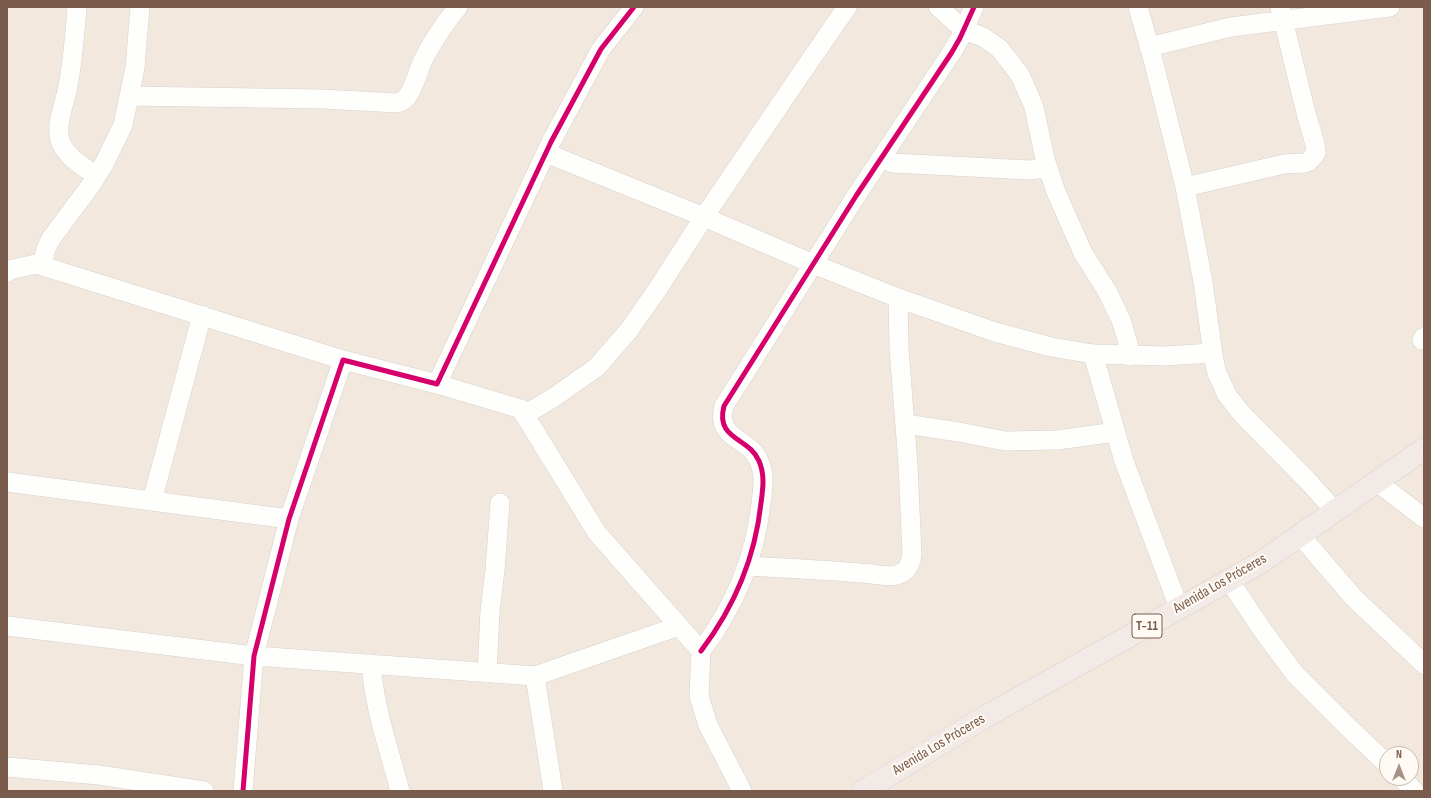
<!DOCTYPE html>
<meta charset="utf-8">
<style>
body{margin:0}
#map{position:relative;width:1431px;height:798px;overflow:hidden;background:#f9f5f0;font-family:"Sofia Sans Condensed",sans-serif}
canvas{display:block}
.frame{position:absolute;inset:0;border:8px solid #7a5c4d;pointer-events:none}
.north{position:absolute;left:1379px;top:746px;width:40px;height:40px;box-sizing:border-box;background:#fffaf3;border:1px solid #cabbb1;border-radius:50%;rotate:0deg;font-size:11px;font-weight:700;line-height:16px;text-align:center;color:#7a5c4d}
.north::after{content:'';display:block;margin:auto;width:14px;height:18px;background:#a69286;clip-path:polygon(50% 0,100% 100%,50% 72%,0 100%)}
</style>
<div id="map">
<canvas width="1431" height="798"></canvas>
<div class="frame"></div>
<div class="north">N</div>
</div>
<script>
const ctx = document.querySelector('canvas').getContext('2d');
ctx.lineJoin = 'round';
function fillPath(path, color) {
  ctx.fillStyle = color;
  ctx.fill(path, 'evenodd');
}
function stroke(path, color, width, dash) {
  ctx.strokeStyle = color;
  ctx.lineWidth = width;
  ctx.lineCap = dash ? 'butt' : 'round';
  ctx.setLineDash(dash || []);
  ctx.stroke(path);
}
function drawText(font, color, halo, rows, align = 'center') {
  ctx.font = font + ' "Sofia Sans Condensed",sans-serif';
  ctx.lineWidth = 4;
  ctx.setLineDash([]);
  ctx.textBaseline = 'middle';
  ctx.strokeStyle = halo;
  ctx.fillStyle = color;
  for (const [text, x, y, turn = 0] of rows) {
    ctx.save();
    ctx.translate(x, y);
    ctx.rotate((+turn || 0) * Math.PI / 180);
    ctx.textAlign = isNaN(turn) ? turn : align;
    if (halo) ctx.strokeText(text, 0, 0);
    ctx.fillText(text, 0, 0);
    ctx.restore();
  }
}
fillPath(new Path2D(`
 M7,7H1424V791H7ZM1387,754H1411V778H1387Z`), '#f2e8de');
const minor = new Path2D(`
 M77,7C75,34 73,60 68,86C65,103 54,127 61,143C67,157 84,167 96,176
 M938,7L964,30L983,37L1000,49L1020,75L1034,107L1045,159L1056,192L1083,253L1107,291L1121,320L1128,343L1129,356
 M1138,7L1152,56L1185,187L1203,282L1214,361L1217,373L1227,395L1241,413L1307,480L1335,511
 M1149,47L1231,27L1390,7
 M129,96L322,99L397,103C401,102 404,100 407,97C414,88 418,72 422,62C432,42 444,24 458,7
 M546,153L704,217L813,264L898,298L995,332L1051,347L1093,354L1165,356L1213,353
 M881,158L893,163L1029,170L1048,168
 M1185,187L1284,164L1305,163L1309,161L1316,153L1315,144L1306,113L1280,7
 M42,265L46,249L50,240L91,185L104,164L123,125L135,68L140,7
 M7,272L9,270L36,264L343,360
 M1422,340L1424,337
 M1093,354L1124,461L1179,608
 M437,384L521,409L597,533L701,651L699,696L708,725L742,791
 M524,415L553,398L597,367L629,330L657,290L704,217L796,81L847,7
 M905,424L959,432L1005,441L1057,440L1116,432
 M7,482L289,519
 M1377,482L1424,518
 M152,501L202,315
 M1300,535L1353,597L1424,664
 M748,566C786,568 823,570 861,573C872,573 886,578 897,575C907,572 911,564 912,554L908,465L899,348L898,298
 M1229,580L1263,631L1295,674L1349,728L1387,764
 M7,626L254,656L535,676L679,626
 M701,651C735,606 755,559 761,503C763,488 765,475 759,461C749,437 715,440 724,406L856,196L952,52L960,38L974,7
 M371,664C374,707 389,749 400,791
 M487,673L490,611L495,570L500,503
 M535,676L553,791
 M7,767L99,775L204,791
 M1402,778L1414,791
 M243,791L254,656L289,519L343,360L437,384L551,142L601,49L634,7`);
const highway = new Path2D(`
 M863,791L983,718L1260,563L1424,449`);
stroke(minor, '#d7d1cb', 20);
stroke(highway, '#dad1cc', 23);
stroke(minor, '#fefefd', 19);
stroke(highway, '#f2eae7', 22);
stroke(new Path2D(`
 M701,651C735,606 755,559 761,503C763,488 765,475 759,461C749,437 715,440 724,406L856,196L952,52L960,38L974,7
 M243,791L254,656L289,519L343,360L437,384L551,142L601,49L634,7`), '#d6006c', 5);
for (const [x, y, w] of [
 [1147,626,30]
]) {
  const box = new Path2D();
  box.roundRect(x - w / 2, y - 12, w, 24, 3);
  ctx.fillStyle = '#fffaf3';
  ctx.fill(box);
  stroke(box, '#7a5c4d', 1);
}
drawText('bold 14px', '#7a5c4d', null, [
 ["T-11",1147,626]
]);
drawText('15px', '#7a5c4d', '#fffaf3', [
 ["Avenida Los Próceres",1220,584,-30],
 ["Avenida Los Próceres",939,745,-31]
]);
</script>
